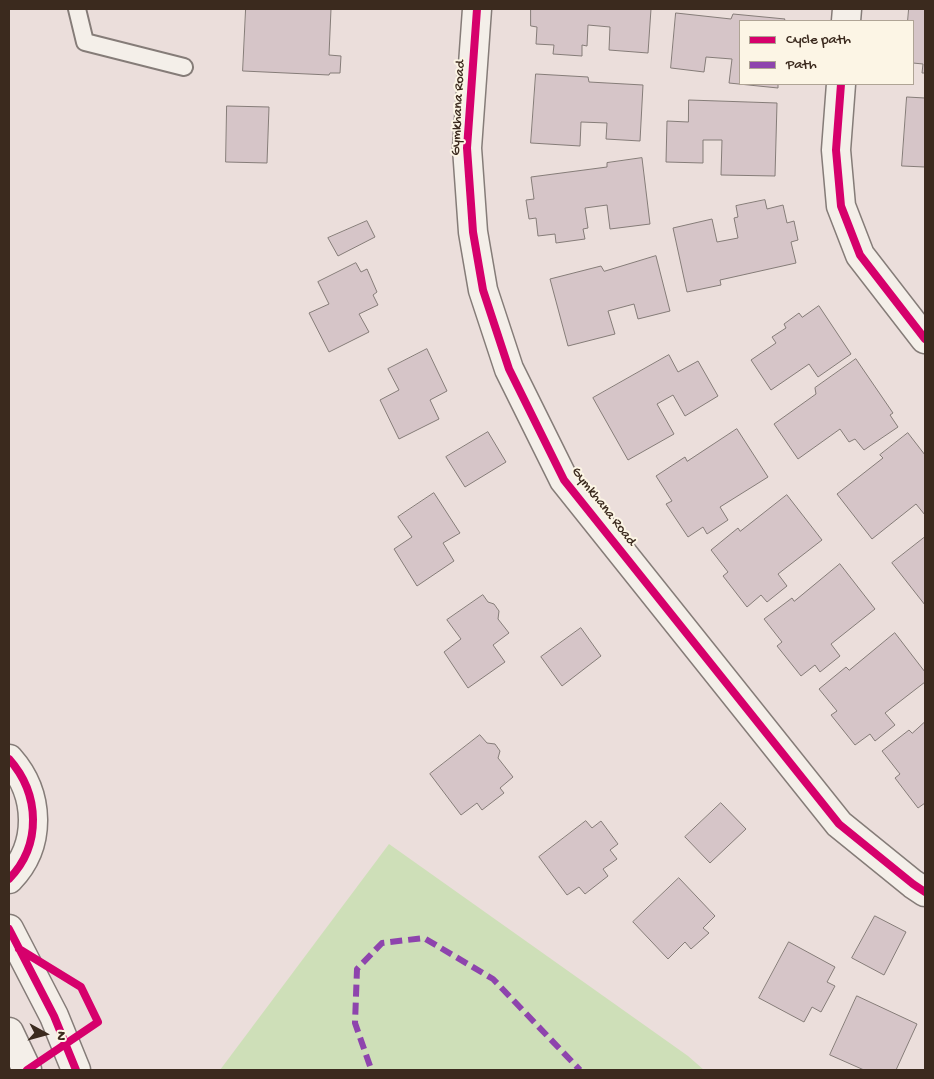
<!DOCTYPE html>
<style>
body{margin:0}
#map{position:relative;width:934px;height:1079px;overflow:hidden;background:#ebdedb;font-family:"Gochi Hand",sans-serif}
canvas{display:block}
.frame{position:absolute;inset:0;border:10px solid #3b2a1e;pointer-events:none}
.legend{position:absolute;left:739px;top:20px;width:175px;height:65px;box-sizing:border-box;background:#fcf5e5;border:1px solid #afa495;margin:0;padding:6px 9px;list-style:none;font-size:15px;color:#3b2a1e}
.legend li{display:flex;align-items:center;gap:10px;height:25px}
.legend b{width:25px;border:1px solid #afa495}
.north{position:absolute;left:20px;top:1009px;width:50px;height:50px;-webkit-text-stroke:4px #fcf5e5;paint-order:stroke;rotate:97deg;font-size:14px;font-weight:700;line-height:20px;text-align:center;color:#3b2a1e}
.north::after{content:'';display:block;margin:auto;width:18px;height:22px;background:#3b2a1e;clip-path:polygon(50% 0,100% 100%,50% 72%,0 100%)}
</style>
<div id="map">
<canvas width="934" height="1079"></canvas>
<div class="frame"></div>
<ul class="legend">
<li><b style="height:6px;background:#d6006c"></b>Cycle path</li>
<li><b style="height:6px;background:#8e44ad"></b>Path</li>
</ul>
<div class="north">N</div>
</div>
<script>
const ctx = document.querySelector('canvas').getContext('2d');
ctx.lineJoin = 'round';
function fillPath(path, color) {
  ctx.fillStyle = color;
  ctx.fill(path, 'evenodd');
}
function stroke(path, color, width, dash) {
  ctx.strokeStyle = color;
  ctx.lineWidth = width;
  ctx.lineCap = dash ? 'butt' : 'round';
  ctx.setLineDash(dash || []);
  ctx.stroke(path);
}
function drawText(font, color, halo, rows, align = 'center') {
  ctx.font = font + ' "Gochi Hand",sans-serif';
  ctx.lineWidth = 4;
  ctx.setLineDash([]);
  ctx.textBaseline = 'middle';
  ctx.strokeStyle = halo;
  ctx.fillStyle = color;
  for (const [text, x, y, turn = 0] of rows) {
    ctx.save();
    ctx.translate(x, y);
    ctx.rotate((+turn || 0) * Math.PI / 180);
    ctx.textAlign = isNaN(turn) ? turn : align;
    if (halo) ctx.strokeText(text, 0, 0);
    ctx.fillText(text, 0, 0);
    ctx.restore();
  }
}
fillPath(new Path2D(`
 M389,844L688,1056L704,1070H220Z`), '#cedfb8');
const building = new Path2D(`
 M246,9H331L329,55L341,56L340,73H330L329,75L243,71Z
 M531,9H651L648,53L609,50L610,27L588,25L587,46L582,45V56L553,54L554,45L536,44L537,27L531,26Z
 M909,9H925V73H922L923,64L913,63V21H908Z
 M676,13L731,19L733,14L785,19L784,21H740V84H778V88L729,83L732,59L706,57L704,72L671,68Z
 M536,74L588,77L589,82L643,85L640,141L606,139L607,123L581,122L580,146L531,143Z
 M907,97L925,98V167L902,166Z
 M689,100L777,103L775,176L721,175L722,140H703V163L666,162L667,121L688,122Z
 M227,106L269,107L267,163L226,162Z
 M642,158L650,224L610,229L607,205L585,208L588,228L583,229L585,239L556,243L555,234L538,236L536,218L529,219L526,200L534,199L531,177L607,167V163Z
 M765,200L767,209L783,205L787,223L794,221L798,240L791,242L796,263L720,280L721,285L687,292L673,228L712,219L717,242L738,238L734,218L738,217L736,206Z
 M367,221L375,237L338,256L328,238Z
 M656,256L670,311L638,319L634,304L608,311L615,334L568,346L550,279L601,266L604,271Z
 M356,263L361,272L367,269L377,292L373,295L378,305L359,314L369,332L329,352L309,313L329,304L318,282Z
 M819,306L851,354L818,377L809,364L771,390L751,360L776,343L772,337L786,328L784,324L799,313L802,317Z
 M427,349L447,391L430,400L439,419L399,439L380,400L399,390L388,369Z
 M669,355L678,372L698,361L718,396L685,416L673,395L657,404L674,434L628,460L593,398Z
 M856,359L893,413L890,415L898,427L864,450L855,439L849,442L840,429L798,459L774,424L816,394L815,388Z
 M737,429L768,477L720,507L728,520L707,534L703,527L688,537L666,504L672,501L656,476L685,457L687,461Z
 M488,432L506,462L465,487L446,457Z
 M908,433L925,455V515L916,504L872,539L837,494L883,458L880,455Z
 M434,493L460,533L443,543L454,561L417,586L394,549L412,537L398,517Z
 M787,495L822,540L778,574L787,586L767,602L761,595L747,607L723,576L728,572L711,550L738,528L740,531Z
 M925,537V605L892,563Z
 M840,564L875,609L831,644L840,656L820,672L815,665L801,676L777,646L782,642L764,619L792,598L794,601Z
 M483,595L488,602L494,604L499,611L498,619L509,633L493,645L505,662L468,688L444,652L461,639L447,620Z
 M581,628L601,656L562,686L541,657Z
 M895,633L925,672V682L885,713L895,725L875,741L870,734L855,745L831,715L837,711L819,689L846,667L849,670Z
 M925,722V803L918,808L895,778L900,774L882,751L909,730L912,733Z
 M480,735L487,743L495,744L500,751L498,758L513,777L500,788L504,793L482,810L477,803L461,815L430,774Z
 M721,803L746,829L710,863L685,837Z
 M586,821L592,828L601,821L618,844L610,850L617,859L603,869L608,876L585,894L579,887L567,895L539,857Z
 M679,878L715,916L703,928L709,933L691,949L685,942L668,959L633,922Z
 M875,916L906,932L884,975L852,958Z
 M789,942L835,967L827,982L835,986L821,1012L812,1007L804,1022L759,998Z
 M857,996L917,1024L896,1070H864L830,1055Z`);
fillPath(building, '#d6c5c8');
stroke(building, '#857c78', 1);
const service = new Path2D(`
 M77,9L85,42L184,67`);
const minor = new Path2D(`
 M477,9L467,148L473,232L483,290L509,369L564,480L839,824L913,884L925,892
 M846,21L847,9
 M841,84L836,150L841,206L860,255L925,339`);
const primary = new Path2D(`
 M9,759C40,794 42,845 9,879
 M9,929L54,1016L76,1070
 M9,1032L27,1070`);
stroke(service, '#857c78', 20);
stroke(minor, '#857c78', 31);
stroke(primary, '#857c78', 31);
stroke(service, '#f4efe9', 16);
stroke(minor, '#f4efe9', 28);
stroke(primary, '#f4efe9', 28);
stroke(new Path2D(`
 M370,1066L355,1023L357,969L382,943L424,938L493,979L580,1070`), '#8e44ad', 6, [12, 6]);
stroke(new Path2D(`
 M477,9L467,148L473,232L483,290L509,369L564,480L839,824L913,884L925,892
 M841,84L836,150L841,206L860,255L925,339
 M9,759C40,794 42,845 9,879
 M9,929L54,1016L76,1070
 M19,949L81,987L98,1022L27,1070`), '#d6006c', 8);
drawText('14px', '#3b2a1e', '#fcf5e5', [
 ["Gymkhana Road",459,108,-87],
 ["Gymkhana Road",603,507,52]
]);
</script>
